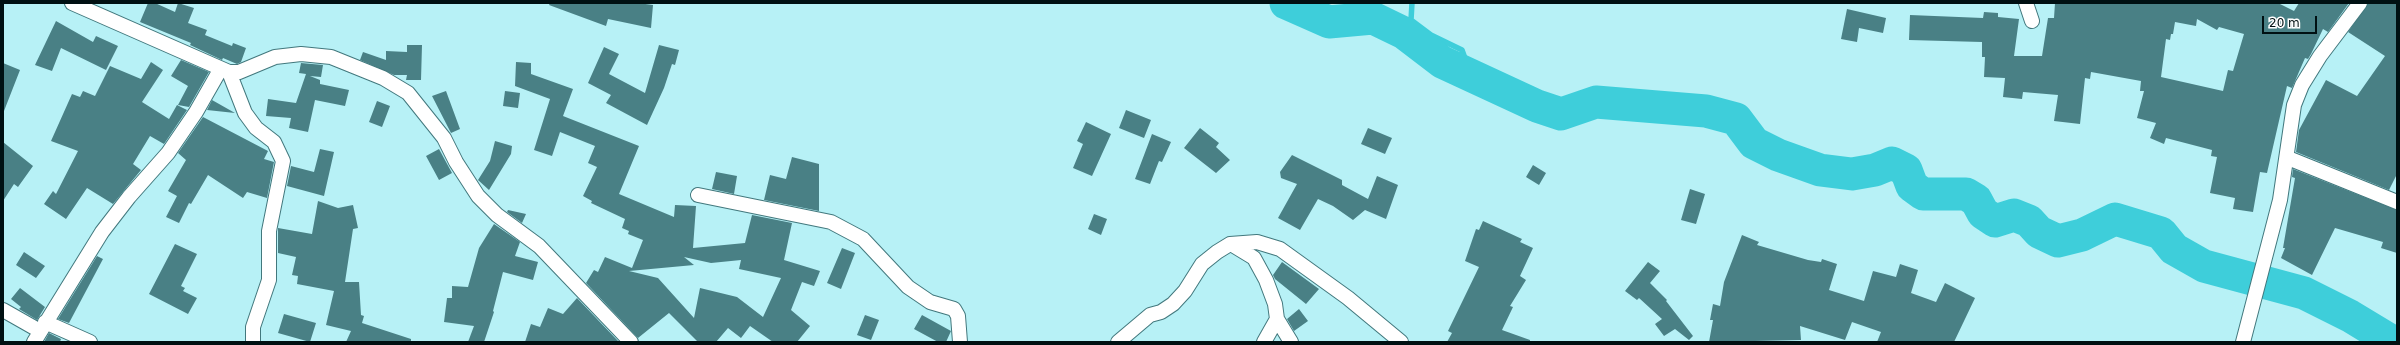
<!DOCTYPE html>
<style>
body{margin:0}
#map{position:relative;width:2400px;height:345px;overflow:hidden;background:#b7f1f6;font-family:"DejaVu Sans",sans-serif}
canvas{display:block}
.frame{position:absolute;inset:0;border:4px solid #001012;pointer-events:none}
.scale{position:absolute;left:2262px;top:16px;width:55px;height:18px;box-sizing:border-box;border:2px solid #001012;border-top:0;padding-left:5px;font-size:12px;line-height:14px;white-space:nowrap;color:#001012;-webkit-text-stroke:3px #fff;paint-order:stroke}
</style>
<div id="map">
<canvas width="2400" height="345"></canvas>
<div class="frame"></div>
<div class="scale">20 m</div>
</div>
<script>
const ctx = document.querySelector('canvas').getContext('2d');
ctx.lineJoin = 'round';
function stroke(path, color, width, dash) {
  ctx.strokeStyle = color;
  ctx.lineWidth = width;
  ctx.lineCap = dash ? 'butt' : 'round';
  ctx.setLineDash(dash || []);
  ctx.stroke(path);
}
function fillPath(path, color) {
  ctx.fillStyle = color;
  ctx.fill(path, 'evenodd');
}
stroke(new Path2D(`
 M1412,3L1411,20L1431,35L1462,50L1471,75`), '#3eceda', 5.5);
stroke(new Path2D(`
 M1286,3L1329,22L1373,18L1404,33L1442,62L1537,106L1561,114L1596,102L1706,111L1736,119L1754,143L1778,155L1820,170L1852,174L1875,170L1892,163L1906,170L1912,186L1923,194H1966L1976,200L1983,213L1995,221L2014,215L2029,221L2039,232L2058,241L2082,235L2115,219L2161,233L2174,249L2204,266L2304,293L2350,316L2393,342`), '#3eceda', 33);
fillPath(new Path2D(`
 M148,3H155L175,12L178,3L194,8L188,23L207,30L205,35L232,46L233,43L246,48L241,62L237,64L223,58L222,60L190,45L191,43L140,22Z
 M550,3H638L653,5L651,28L608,19L606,26L549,5Z
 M2055,3H2278L2294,11L2299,3H2349L2328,32L2323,29L2311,54L2308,59L2305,58L2292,88L2287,86L2267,173L2260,172L2253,212L2233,209L2235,198L2210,193L2217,157L2211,156L2212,150L2166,138L2164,144L2150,138L2156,123L2137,118L2144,91H2140L2141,81L2091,72L2090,79L2085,78L2080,124L2054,121L2058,95L2023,92L2022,99L2003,97L2005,78L1984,77L1985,57H1982V42L1909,40L1910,15L1983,18L1984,12L1998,13V17L2019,19L2014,56H2042L2048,18H2054ZM2197,19L2217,30L2219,27L2244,34L2233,71L2228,70L2223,91L2161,77L2166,39L2170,40L2171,34H2173L2175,22L2196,26Z
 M2368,3H2397V174L2389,190L2296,152L2299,130L2326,80L2357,96L2385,56L2348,32Z
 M1847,9L1886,18L1883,33L1859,28L1857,42L1841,39Z
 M56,21L93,42L96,36L118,46L106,70L61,48L52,71L35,65Z
 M407,45H422L421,80H406L407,75H394L360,60L363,52L386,60V51L407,52Z
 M659,45L679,50L675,65L672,64L664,88L647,125L606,103L611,95L588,83L604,47L619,54L609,74L645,93Z
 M181,60L209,72L189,107L178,105L188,86L171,76Z
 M151,62L163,70L142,102L169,119L177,105L187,110L164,144L150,136L133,164L141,170L113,204L87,188L66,219L44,204L53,191L56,194L78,151L51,141L72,94L80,97L83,91L95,96L110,66L141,79Z
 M516,62L531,63V74L573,89L563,116L639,146L619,194L674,217L675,205L696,206L693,248L745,243L752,215L792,223L784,260L820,271L814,286L802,282L791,310L810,326L797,342H773L750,326L741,338L728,328L716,342H698L669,313L638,338L586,283L594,270L598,272L605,257L632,268L643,240L628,234L629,231L622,228L625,219L591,203L592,201L583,196L597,167L588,163L595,146L560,132L552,156L534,150L550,99L515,86ZM684,257L711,263L741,260L739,269L781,278L763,317L737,297L700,288L694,318L658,278L629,271L694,265Z
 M3,63L20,70L4,111H3Z
 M301,63L323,65L321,77L310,76L320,80V84L349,90L345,106L315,100L308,132L289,128L291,118L266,116L268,99L296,103L306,74L299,73Z
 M446,91L460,129L451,133L432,96Z
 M505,91L520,93L518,108L503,106Z
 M212,100L235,113L207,110Z
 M377,101L390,106L382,127L369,122Z
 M1126,110L1151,120L1144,138L1119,128Z
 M203,117L268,151L264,159L274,162L267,198L247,192L243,198L208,175L191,204L189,203L179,223L166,217L177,196L168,191L186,160L178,153Z
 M1086,122L1111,134L1092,176L1073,168L1083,144L1077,141Z
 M1200,128L1219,143L1216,147L1230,160L1216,173L1184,148Z
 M1368,128L1392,138L1385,154L1361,144Z
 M1152,134L1171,142L1162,162L1159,161L1150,184L1135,179Z
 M495,141L512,146L511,154L489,190L478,180L490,161Z
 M3,142L33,166L18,187L14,184L3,201Z
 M320,149L334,152L324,196L287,186L291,166L314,172Z
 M439,149L452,173L439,180L426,156Z
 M1292,155L1342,180V185L1368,199L1377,176L1398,185L1386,219L1365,210L1353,220L1333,206L1318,199L1300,230L1278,218L1297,184L1281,178L1280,172Z
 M792,157L819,164V211L764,200L770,175L786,179Z
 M1533,165L1546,173L1539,185L1526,177Z
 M2293,169L2397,210V253L2381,248L2383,242L2335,228L2312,275L2281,258L2285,248H2283L2295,178L2292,177Z
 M716,172L737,176L734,194L712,189Z
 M1690,189L1705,194L1696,224L1681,220Z
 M318,201L338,208L353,205L358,228L353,229L345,282H359L361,315L364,316L362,323L411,339V342H346L351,331L326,325L334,291L297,284L298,276L292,275L296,257L278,253V228L312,234Z
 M508,210L526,214L522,223L507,212Z
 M1094,214L1107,219L1101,235L1088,229Z
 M1483,221L1522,239L1520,242L1533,248L1520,276L1526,280L1510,306L1513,307L1502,330L1530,340V342H1447L1452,333L1448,331L1479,267L1465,261L1476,229L1479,230Z
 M494,224L520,242L515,256L538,262L533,280L503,272L493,311L494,312L484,342H468L474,326L444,322L447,298H452V286L468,287L479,248Z
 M1742,235L1759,242L1757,245L1808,260L1821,262L1822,259L1837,264L1829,290L1864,301L1873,271L1896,277L1900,264L1918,270L1911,293L1936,302L1945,283L1975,298L1954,342H1877L1881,332L1852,322L1845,340L1800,326L1801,340L1709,342L1713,320H1710L1713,304L1720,306L1724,282Z
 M175,244L197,254L181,286L185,288L183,291L197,298L188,314L149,294Z
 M842,248L855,253L841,289L827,283Z
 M24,252L45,266L36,278L16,265Z
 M97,256L103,259L69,323L58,319Z
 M1282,262L1319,289L1306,304L1275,279L1273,275Z
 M1648,262L1660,271L1650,283L1667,300L1666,301L1693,336L1689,340L1675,329L1664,336L1655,324L1662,319L1639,298L1637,300L1625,291Z
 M20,288L45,307L37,320L19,309L21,307L11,299Z
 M577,298L619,342H525L531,324L540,327L548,308L563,314Z
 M1299,309L1308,321L1294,331L1287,319Z
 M284,314L316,323L310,342L278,333Z
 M865,315L879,320L871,340L857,335Z
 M922,315L951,331L946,342H938L914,329Z
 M49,333L61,339L60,342H44Z`), '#498085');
const street = new Path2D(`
 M72,3L229,72H239L275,57L301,54L331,57L383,78L408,93L444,138L456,162L478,196L497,215L539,246L631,342
 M2026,3L2032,21
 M229,72L245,113L256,128L274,142L283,161L269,231V280L253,327V342
 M2288,158L2397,202
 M698,195L831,222L863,239L908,287L930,302L954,309L958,316L960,342
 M1231,244L1254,258L1266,280L1275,304L1277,319L1264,342
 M3,310L40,331
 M1277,319L1291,342
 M45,322L90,342
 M34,342L102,232L129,197L168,153L196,112L220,70
 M1118,342L1150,315L1161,312L1173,304L1185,291L1202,264L1217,252L1230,244L1257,242L1280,249L1348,298L1401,342
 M2243,342L2280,200L2294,105L2302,85L2320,56L2360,3`);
stroke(street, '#42787d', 16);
stroke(street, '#fff', 14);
</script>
